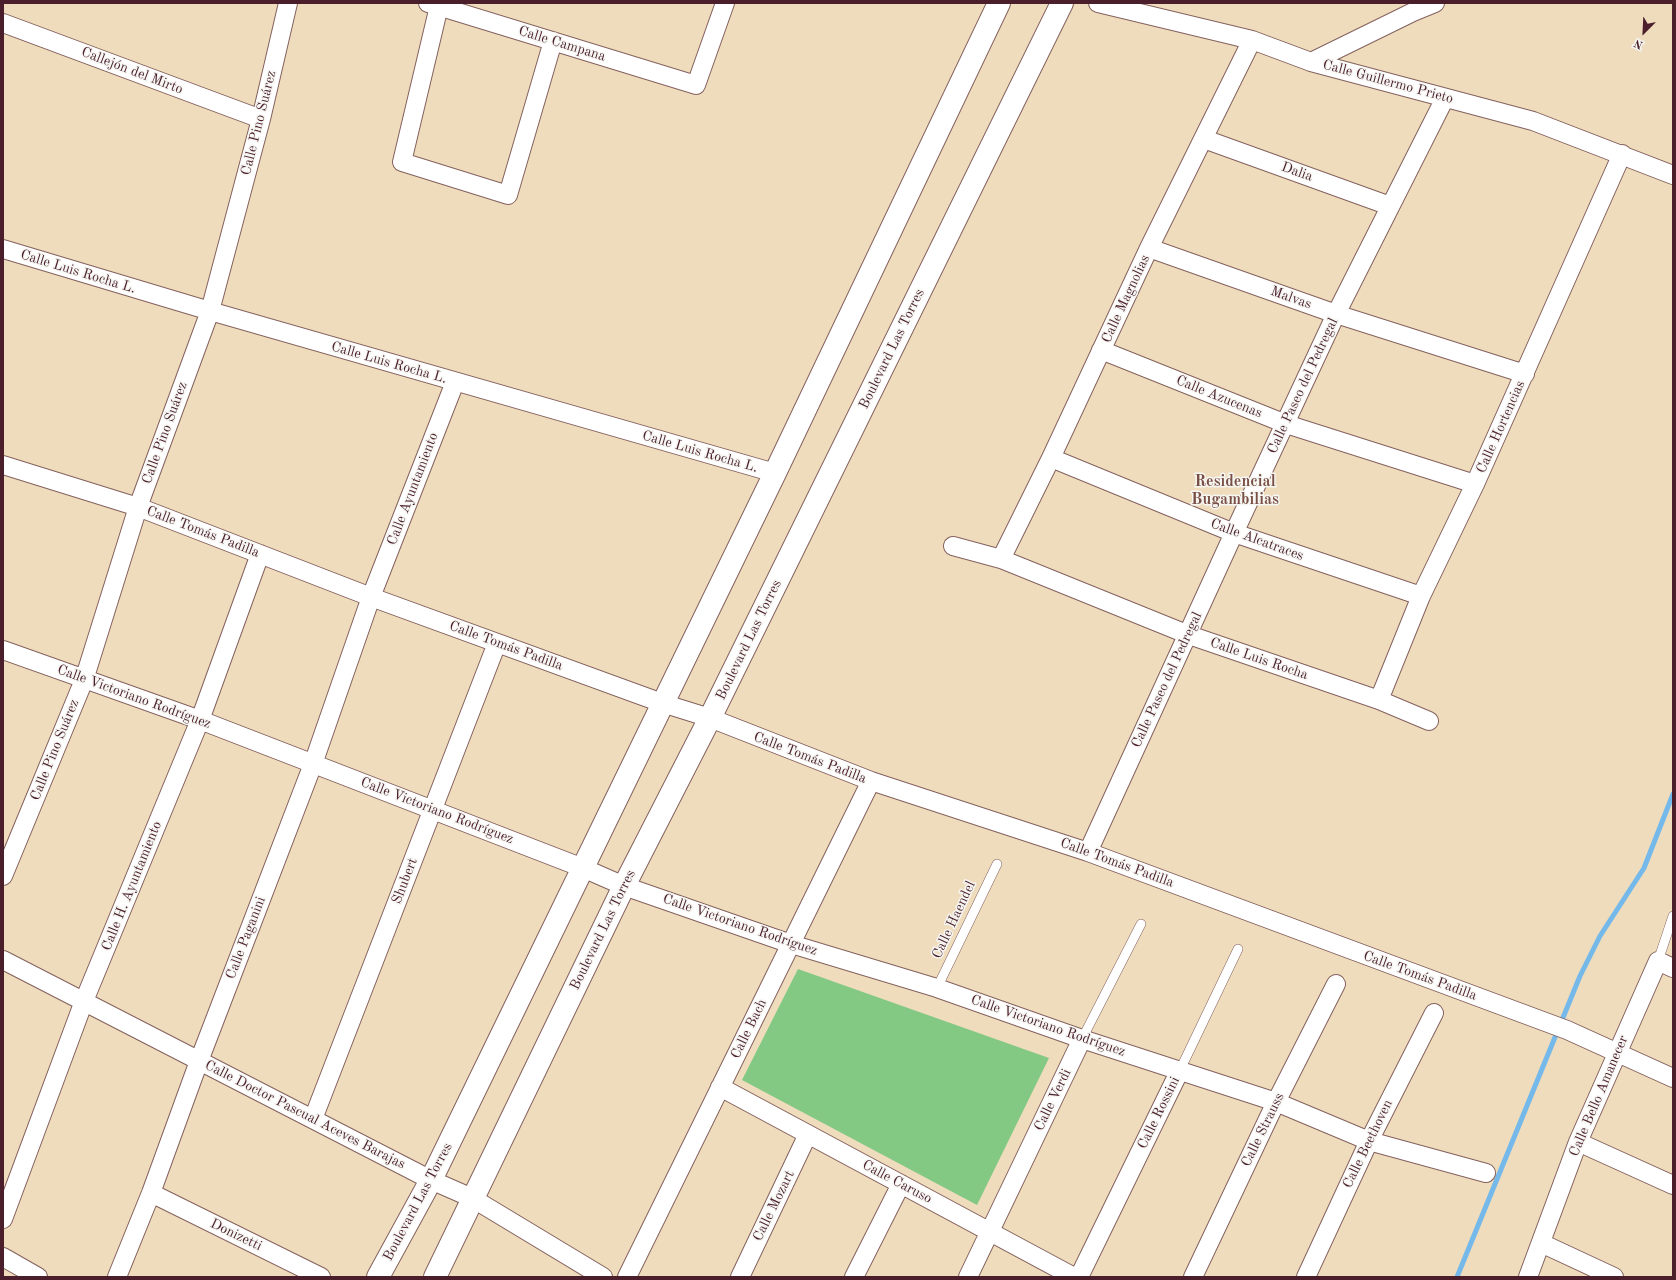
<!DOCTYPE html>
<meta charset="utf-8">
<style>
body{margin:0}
#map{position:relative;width:1676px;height:1280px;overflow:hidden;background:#efdcbc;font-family:"Old Standard TT",serif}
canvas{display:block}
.frame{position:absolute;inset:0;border:4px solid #4a1f2b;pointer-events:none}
.north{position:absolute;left:1624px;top:12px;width:40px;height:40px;-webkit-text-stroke:3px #f6f6f2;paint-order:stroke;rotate:204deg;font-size:11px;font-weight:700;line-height:16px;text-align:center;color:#4a1f2b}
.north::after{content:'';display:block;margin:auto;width:14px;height:18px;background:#4a1f2b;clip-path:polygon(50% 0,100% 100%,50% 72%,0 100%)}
</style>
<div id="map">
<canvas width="1676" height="1280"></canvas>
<div class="frame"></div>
<div class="north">N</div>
</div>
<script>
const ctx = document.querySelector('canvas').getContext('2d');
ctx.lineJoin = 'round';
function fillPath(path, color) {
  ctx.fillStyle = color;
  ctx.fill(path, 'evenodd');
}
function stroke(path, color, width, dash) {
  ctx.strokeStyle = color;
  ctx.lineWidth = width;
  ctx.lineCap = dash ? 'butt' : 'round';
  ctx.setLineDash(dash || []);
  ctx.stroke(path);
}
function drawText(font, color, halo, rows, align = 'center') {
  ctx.font = font + ' "Old Standard TT",serif';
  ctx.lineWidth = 3;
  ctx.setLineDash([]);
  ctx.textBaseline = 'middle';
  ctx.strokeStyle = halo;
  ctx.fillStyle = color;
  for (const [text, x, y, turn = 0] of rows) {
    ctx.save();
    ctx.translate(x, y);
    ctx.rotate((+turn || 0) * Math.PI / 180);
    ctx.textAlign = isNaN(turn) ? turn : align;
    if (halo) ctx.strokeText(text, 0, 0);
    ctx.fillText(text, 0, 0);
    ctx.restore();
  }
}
fillPath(new Path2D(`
 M798,969L1049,1058L977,1205L742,1080Z`), '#83c984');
stroke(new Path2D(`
 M1457,1277L1580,976L1600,936L1644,868L1673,794`), '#75b9eb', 5);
const lane = new Path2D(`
 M1658,961L1673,916
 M937,988L997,864
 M1082,1039L1141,924
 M1180,1070L1238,949`);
const street = new Path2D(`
 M428,3L696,85L725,3
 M1098,3L1252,40L1311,62L1533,121L1673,175
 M439,6L402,162L508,195L553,41
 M3,23L261,119
 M1311,62L1413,12L1435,3
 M1204,139L1390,206
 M1149,248L1336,314L1525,374
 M3,249L210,311L775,473
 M1101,350L1286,424L1475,484
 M1051,458L1234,533L1421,596
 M3,465L138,507L371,597L662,703L710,718L871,781L1088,852L1567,1030L1673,1078
 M953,546L1001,559L1189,635L1379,700L1429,721
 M1001,559L1051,458L1149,248L1252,40
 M3,650L200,720L583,868L624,886L791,944L937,988L1082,1039L1276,1102L1369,1141L1486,1173
 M1379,700L1421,596L1475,484L1622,154
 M1088,852L1234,533L1336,314L1445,98
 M3,876L84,680L138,507L210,311L261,119L288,3
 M3,960L431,1180L472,1198L603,1277
 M720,1087L1074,1277
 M313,1119L497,643
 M1578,1142L1673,1185
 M151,1193L321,1277
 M3,1219L84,1001L200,720L260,554
 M1541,1243L1614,1277
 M3,1257L38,1277
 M117,1277L151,1193L199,1061L313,764L371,597L455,382
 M627,1277L871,781
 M740,1277L808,1134
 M854,1277L901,1184
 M968,1277L1082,1039
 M1079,1277L1180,1070
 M1193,1277L1276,1102L1336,984
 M1306,1277L1369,1141L1434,1013
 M1528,1277L1578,1142L1658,961L1673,968`);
const secondary = new Path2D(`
 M378,1277L431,1180L775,473L999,3
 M435,1277L624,886L710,718L1062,3`);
stroke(lane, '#84615e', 10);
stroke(street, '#84615e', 20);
stroke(secondary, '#84615e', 24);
stroke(lane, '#fff', 9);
stroke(street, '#fff', 18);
stroke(secondary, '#fff', 22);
drawText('14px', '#4a1f2b', '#f6f6f2', [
 ["Calle Campana",562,44,17],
 ["Callejón del Mirto",132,71,21],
 ["Calle Guillermo Prieto",1388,82,15],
 ["Calle Pino Suárez",259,123,-76],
 ["Dalia",1297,172,20],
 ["Calle Luis Rocha L.",78,272,17],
 ["Malvas",1291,298,20],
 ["Calle Magnolias",1126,299,-65],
 ["Boulevard Las Torres",892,349,-64],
 ["Calle Luis Rocha L.",389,363,16],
 ["Calle Paseo del Pedregal",1303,386,-65],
 ["Calle Azucenas",1219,397,22],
 ["Calle Hortencias",1501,427,-66],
 ["Calle Pino Suárez",165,433,-70],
 ["Calle Luis Rocha L.",700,452,16],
 ["Calle Ayuntamiento",413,489,-69],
 ["Calle Tomás Padilla",203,532,21],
 ["Calle Alcatraces",1257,540,20],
 ["Boulevard Las Torres",749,640,-64],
 ["Calle Tomás Padilla",506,646,20],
 ["Calle Luis Rocha",1259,659,19],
 ["Calle Paseo del Pedregal",1167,680,-65],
 ["Calle Victoriano Rodríguez",134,697,20],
 ["Calle Pino Suárez",55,750,-68],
 ["Calle Tomás Padilla",810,758,21],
 ["Calle Victoriano Rodríguez",437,811,21],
 ["Calle Tomás Padilla",1117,863,20],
 ["Shubert",405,881,-69],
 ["Calle H. Ayuntamiento",132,886,-68],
 ["Calle Haendel",954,920,-65],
 ["Calle Victoriano Rodríguez",740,925,19],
 ["Boulevard Las Torres",603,930,-64],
 ["Calle Paganini",246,938,-69],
 ["Calle Tomás Padilla",1420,976,20],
 ["Calle Victoriano Rodríguez",1048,1026,19],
 ["Calle Bach",749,1029,-64],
 ["Calle Bello Amanecer",1599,1096,-67],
 ["Calle Verdi",1053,1100,-64],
 ["Calle Rossini",1159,1113,-64],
 ["Calle Doctor Pascual Aceves Barajas",305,1115,27],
 ["Calle Strauss",1263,1130,-64],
 ["Calle Beethoven",1368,1144,-64],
 ["Calle Caruso",897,1182,28],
 ["Boulevard Las Torres",418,1202,-62],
 ["Calle Mozart",774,1206,-64],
 ["Donizetti",236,1235,26]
]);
drawText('bold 16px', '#794f45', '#f6f6f2', [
 ["Residencial",1235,482],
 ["Bugambilias",1235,500]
]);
</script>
